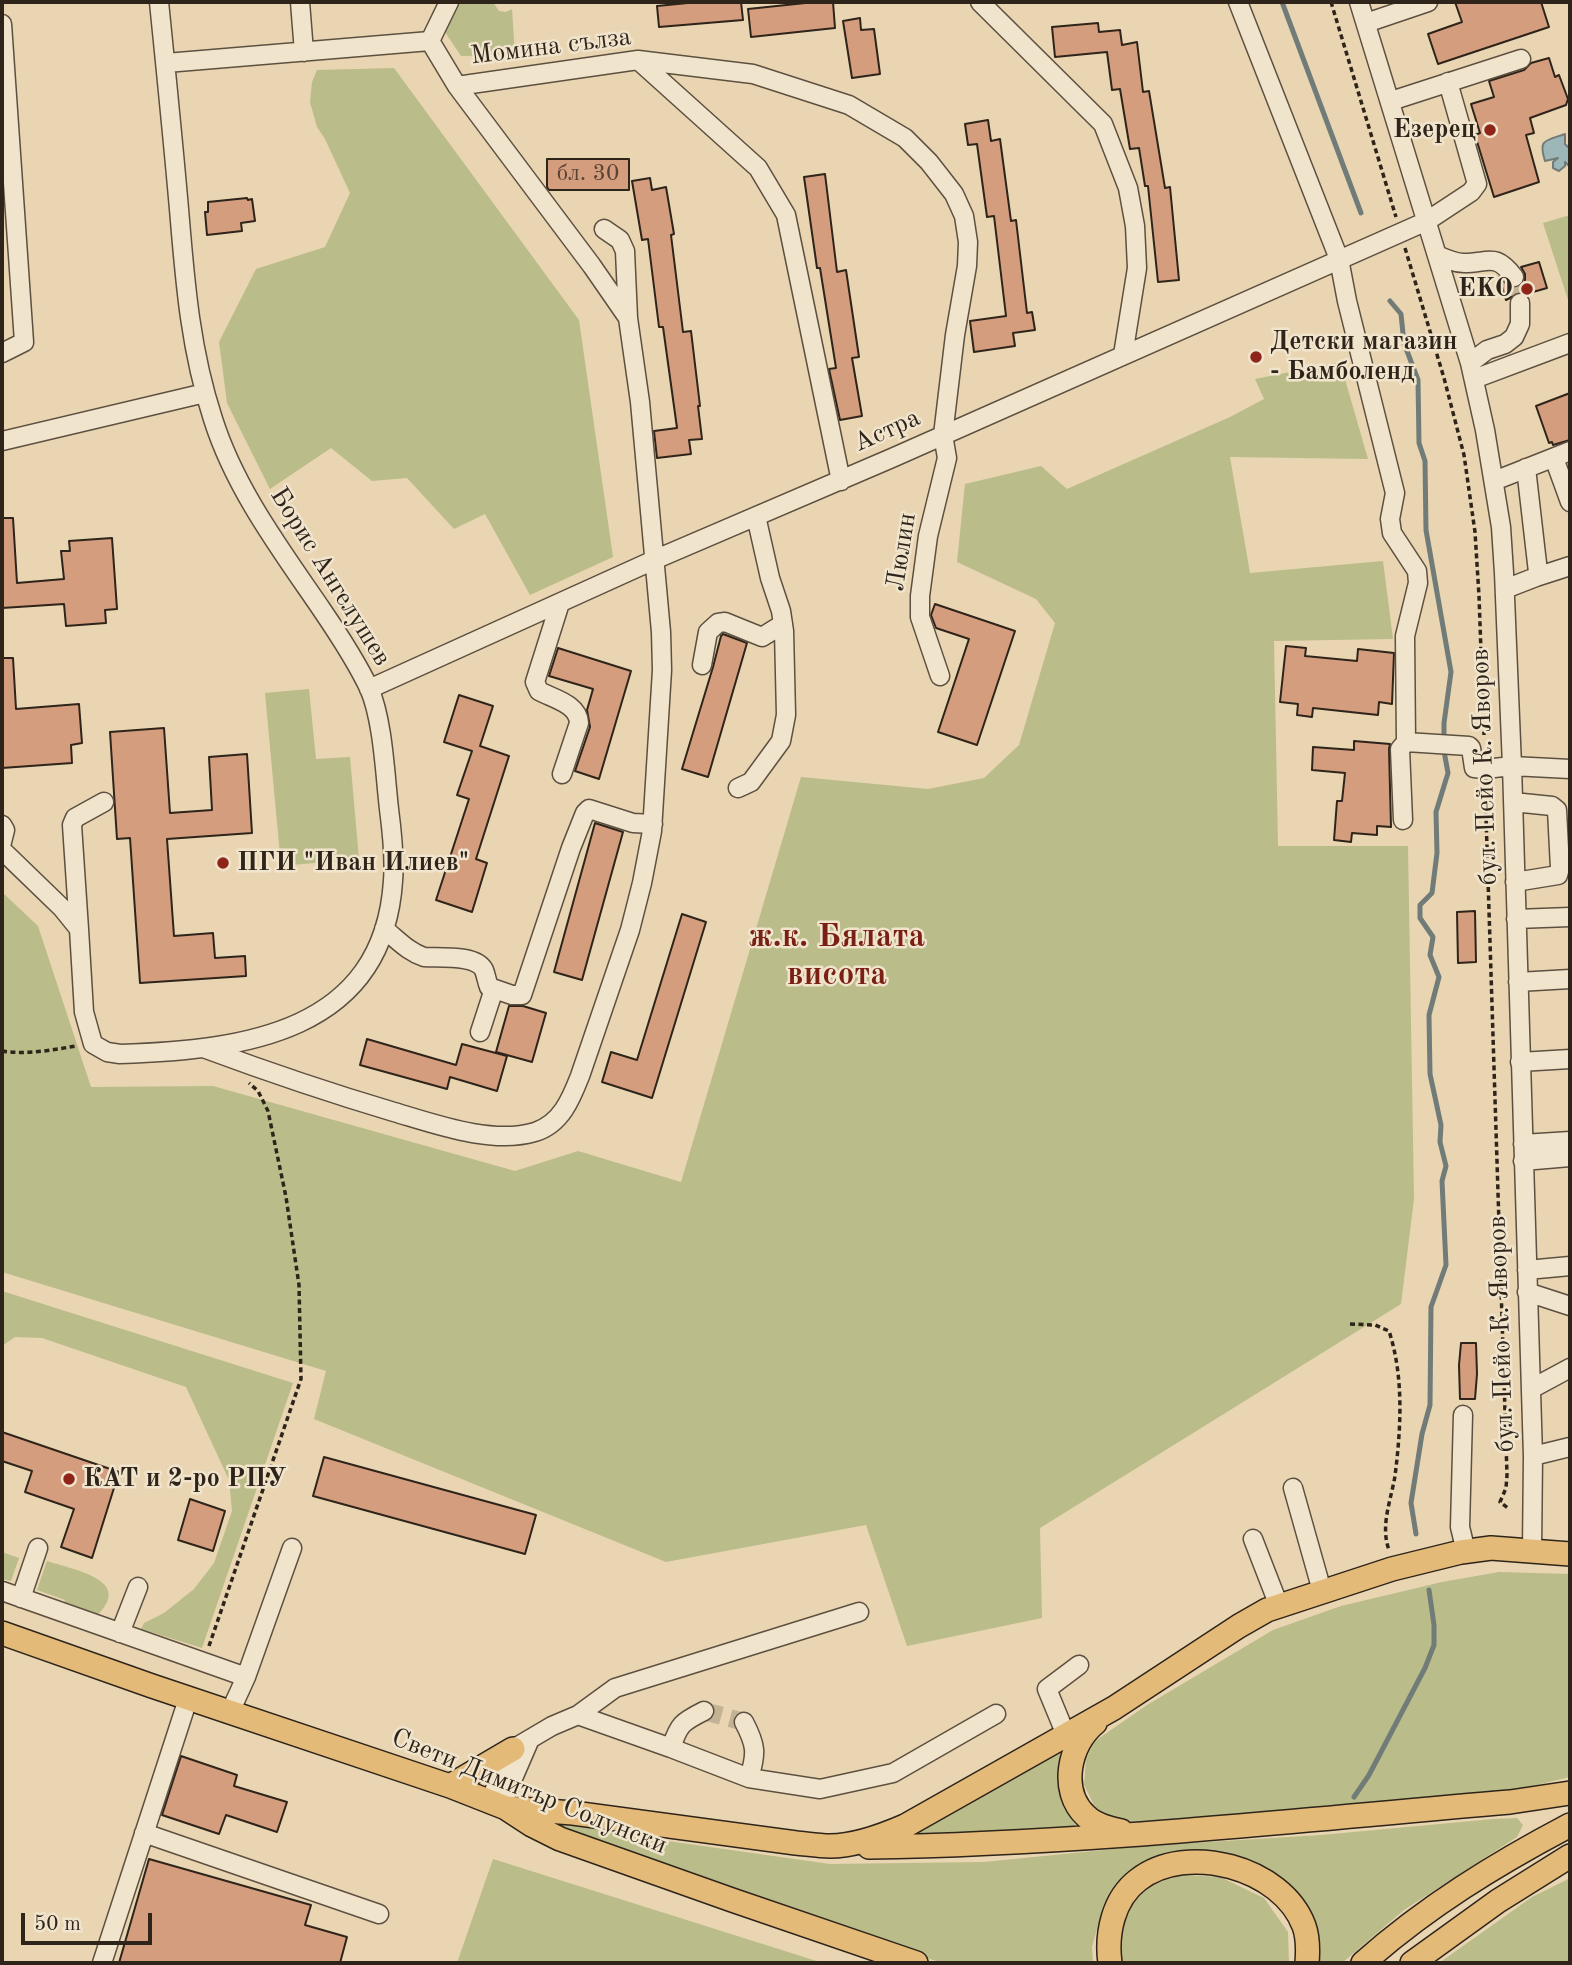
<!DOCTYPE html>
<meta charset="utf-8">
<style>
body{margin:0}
#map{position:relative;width:1572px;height:1965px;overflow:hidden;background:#e9d5b2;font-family:"Old Standard TT",serif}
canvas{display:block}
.frame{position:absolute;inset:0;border:4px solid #2e241a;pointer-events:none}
.scale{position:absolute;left:21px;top:1913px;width:131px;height:32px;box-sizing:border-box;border:4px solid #2e241a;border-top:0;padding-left:9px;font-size:21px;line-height:24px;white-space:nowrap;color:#2e241a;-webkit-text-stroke:5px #f1e4cd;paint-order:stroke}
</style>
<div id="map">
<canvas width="1572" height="1965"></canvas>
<div class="frame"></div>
<div class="scale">50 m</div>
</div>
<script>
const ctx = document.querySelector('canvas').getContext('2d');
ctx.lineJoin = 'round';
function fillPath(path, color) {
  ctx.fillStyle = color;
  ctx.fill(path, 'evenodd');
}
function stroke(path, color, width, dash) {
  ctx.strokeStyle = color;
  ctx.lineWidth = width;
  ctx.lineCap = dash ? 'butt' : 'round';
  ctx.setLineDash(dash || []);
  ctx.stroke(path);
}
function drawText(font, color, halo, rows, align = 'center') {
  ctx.font = font + ' "Old Standard TT",serif';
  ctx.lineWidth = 5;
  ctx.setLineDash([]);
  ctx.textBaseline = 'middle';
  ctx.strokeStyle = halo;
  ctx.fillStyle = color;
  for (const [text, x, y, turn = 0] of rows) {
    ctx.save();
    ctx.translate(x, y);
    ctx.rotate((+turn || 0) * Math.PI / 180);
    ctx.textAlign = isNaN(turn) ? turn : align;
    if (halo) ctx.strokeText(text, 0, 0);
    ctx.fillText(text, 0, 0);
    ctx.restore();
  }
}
fillPath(new Path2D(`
 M457,2H493L499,11L506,12L512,9L515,55L461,56L443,29Z
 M394,68L579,320L613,557L530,595L485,514L454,529L407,478L372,481L331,448L270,489L227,403L219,342L256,269L325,247L350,193L325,139L317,127L310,102L312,82L317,70Z
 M1570,215V306L1543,223Z
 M1340,362L1368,459L1230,457L1250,573L1383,561L1393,639L1274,641L1278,846H1408L1414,1199L1401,1304L1040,1528L1042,1618L907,1646L866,1525L666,1562L314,1419L326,1371L2,1272V892L38,926L91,1087L213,1086L515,1171L578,1151L681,1182L801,777L928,789L984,778L1019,745L1055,623L1036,599L957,562L965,484L1041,466L1067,489L1230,417L1264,399L1255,379Z
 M309,689L316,759L350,757L359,859L281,866L265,693Z
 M2,1291L293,1383L202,1648L141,1629L144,1623L164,1613L194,1589L214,1563L232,1511L229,1480L186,1387L42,1338L15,1337L2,1346Z
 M2,1552L19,1558L11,1581L2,1579Z
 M47,1561C78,1571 139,1581 91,1621L62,1611L65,1600L37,1590Z
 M1499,1572L1570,1574V1777L1491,1796L1129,1825L1115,1822L1096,1809L1084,1785L1086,1759L1095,1741L1147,1705L1273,1630L1341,1606L1442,1582Z
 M1063,1749L1066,1807L1078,1829L945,1836L912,1834Z
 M545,1818L618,1834L830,1864L984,1862L1143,1846L1321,1835L1493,1819L1517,1818L1523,1825L1517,1837L1404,1910L1342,1963H1314L1305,1915L1243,1864L1127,1876L1104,1904L1092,1947L1093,1963H942L540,1825Z
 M493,1859L823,1963H457Z
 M1182,1875L1220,1877L1264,1898L1288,1932L1289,1963H1118L1123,1914L1146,1886Z
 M1570,1878V1963H1439L1532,1897Z`), '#babc8a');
const water = new Path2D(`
 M1565,134V144L1570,149V167L1565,162V166L1559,171L1553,168V162L1558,158L1545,161C1538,139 1545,141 1565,134Z`);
fillPath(water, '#9db6b7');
stroke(water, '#717c78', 2);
stroke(new Path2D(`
 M1282,2L1361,213
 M1390,301L1401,314L1404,343L1418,380L1419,443L1425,461L1426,530L1451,672L1444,723V751L1448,773L1436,812L1437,853L1432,893L1420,905V918L1433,937L1430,955L1439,977L1429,1015L1430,1074L1441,1125L1440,1142L1446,1166L1442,1181L1446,1265L1431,1307L1430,1405L1422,1434L1411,1503L1416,1534
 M1354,1797L1369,1775L1425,1668L1434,1645V1625L1429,1590`), '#717c78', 5);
const building = new Path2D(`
 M698,2H741L743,20L659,27L657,6Z
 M815,2H833L835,28L751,37L748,9Z
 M1455,2H1541L1549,27L1438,64L1428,34L1462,22Z
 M860,18L861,30L874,29L880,74L852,78L843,21Z
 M1098,23L1099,32L1120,30L1122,45L1137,42L1143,92L1149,91L1165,188L1170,187L1179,280L1158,282L1148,186H1145L1139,148L1130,149L1120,89L1112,90L1107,52L1055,57L1052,27Z
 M1549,58L1555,77L1559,75L1568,99L1566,105L1530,118L1534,133L1526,135L1539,182L1494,197L1475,135L1480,133L1471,104L1494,97L1489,81L1524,70L1531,63Z
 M988,120L991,141L1000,139L1011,221L1016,220L1027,313L1032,312L1035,330L1013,333L1015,346L974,352L970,321L1006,316L994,216L987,217L977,144L968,145L965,124Z
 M547,159H629V190H549L547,187Z
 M825,174L837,272L846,270L859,357L852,358L862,416L840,420L829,369L836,368L820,268H817L804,177Z
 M650,178L652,190L666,187L674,234L671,235L683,332L691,331L700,406H698L702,439L689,440L691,454L657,458L654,431L677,428L663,327H659L648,239L642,240L632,181Z
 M247,198L248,200L252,199L255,221L241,223L242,231L207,235L205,212H208V202Z
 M1539,262L1547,288L1526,294L1521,292L1515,293L1510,298L1506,300L1499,277L1510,287L1517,288L1522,285L1525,280V274L1521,267Z
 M1570,393V440L1553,445L1552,442L1549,443L1536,406Z
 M2,518H13L17,583L64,579L61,551H70L69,541L112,538L117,609L105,610L106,623L66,626L64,604L2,608Z
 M935,604L1015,631L977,745L938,732L969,639L936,628L931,615Z
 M723,634L747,643L708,777L682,769L713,667L721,636Z
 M1286,646L1306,648L1305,656L1357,661L1358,649L1394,653L1392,704L1379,702L1378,715L1313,708L1312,717L1297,715L1298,704L1280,702Z
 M558,648L631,671L599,779L575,771L590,727L587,710L593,689L549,676Z
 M2,658H13L16,709L79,704L82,743L71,745L72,763L2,768Z
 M459,695L493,706L480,746L509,756L476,859L487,863L472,912L436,900L469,799L457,795L472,751L444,742Z
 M164,728L170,813L212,810L209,757L247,754L252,833L167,839L174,936L213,933L215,958L245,956L246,976L140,983L130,838L117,839L110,732Z
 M1354,741L1390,744L1389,749L1391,827L1377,826V835L1352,833L1351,842L1334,840L1337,801H1342L1345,773L1312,770L1313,747L1354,750Z
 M595,823L623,832L582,980L554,972Z
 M1475,911L1476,962L1458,963L1457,912Z
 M682,914L706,922L652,1098L602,1082L611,1052L637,1060Z
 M509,1006H523L546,1013L532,1062L496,1052Z
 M367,1039L456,1065L462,1044L507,1056L497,1091L450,1077L447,1089L360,1065Z
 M1461,1343H1476L1477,1374L1475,1399H1460L1459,1365Z
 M2,1432L119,1472L92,1558L61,1547L74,1509L25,1492L32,1471L2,1461Z
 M324,1457L536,1515L525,1554L313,1496Z
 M190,1499L225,1511L213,1551L178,1540Z
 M181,1756L237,1775L234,1786L287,1802L277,1832L226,1815L219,1834L162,1815Z
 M149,1859L311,1905L305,1925L347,1937L340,1963H119Z`);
fillPath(building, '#d49d7e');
stroke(building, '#2e241a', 2);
stroke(new Path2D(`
 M1514,277L1520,303
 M704,1711L744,1722`), '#c4b294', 18, [18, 9]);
const minor = new Path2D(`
 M300,2L304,52
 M980,2L1103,124L1128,188L1135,226L1137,268L1123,355
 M1238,2L1339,259L1347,301L1395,493L1390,519L1392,533L1417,571L1418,583L1405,636L1406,742L1400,749L1403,820
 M1359,2L1470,363L1485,430L1501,527L1504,573L1512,766L1533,1456L1532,1550
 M1366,23L1428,2
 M2,24L24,342L2,353
 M430,41L449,2
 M638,60L758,168L786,215L841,481
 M166,63L430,41
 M457,86L638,60L753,74L849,105L905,138L929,162L954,194L964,216L968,242L967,266L955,335L943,435L947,458L928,536L920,596V617L940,676
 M1391,101L1521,59
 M604,229L620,240L625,251L628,318
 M1437,255C1446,259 1455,263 1464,263C1489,263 1495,252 1514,277
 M1470,363L1487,350L1505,344L1514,337L1520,324V303
 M1474,379L1570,343
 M2,441L205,393
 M1554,458L1570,502
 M1494,481L1570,451
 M1536,577L1570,566
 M1505,589L1536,577L1538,572L1526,468
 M560,603L535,682L539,691C554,699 578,704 579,723L562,774
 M702,665L708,632L718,623L725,622L762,637L783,624
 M369,689L654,560L892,458L1427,221L1471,192L1477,184L1448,82
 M1406,742L1469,746L1471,748L1474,768L1485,769L1512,766L1570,769
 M738,788L751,782L781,741L786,715L784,631L781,611L770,578L756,516
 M1513,802L1552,806L1557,810L1560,868L1558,875L1515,882
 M2,825L5,830L2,842
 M2,850L62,908L79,929L84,1012L93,1044L107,1052L120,1054C243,1050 383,1033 393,881C395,857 392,832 389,809C385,774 383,720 369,688C356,661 339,635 322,610C281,550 235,489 213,419C190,349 185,281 179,209C173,140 166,71 159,2
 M1516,919L1570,917
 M79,929L72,825L75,818L104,802
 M384,929C397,939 408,952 424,957C440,958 476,954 484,970C486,975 487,982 489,987L512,995H522L571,848L585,813L589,809L633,823L653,824
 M1518,982L1570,979
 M480,1032L494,989
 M206,1049C268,1072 330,1093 394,1112C435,1124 492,1145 535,1132C561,1124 571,1099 580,1076L630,930L642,883L652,831L662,670L661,632L640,402L628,318L592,266L457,86L430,41
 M1520,1062L1570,1059
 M1523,1144L1570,1141
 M1523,1161L1570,1157
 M1527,1270L1570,1266
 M1527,1292L1570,1306
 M1531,1389L1570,1368
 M1463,1415L1460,1527L1466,1552
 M1533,1456L1570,1447
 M1293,1488L1322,1591
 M1253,1539L1279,1606
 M2,1591L246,1677
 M21,1598L38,1548
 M120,1633L138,1587
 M230,1712L246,1677L292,1548
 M578,1715L615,1688L859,1612
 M744,1722C756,1745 757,1753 749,1778
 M1066,1735L1047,1689L1079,1665
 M671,1748C679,1724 682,1722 704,1711
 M490,1802L507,1758L513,1749L552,1726L578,1715L671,1748L749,1778L820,1789L893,1773L996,1714
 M501,1806L530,1739
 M144,1833L379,1914
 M102,1963L188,1699`);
const major = new Path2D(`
 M2,1633L152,1686L450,1786L506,1808L532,1825L560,1839L732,1900L916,1963
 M1095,1723C1069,1744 1059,1791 1086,1816C1095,1825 1108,1828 1121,1831
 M450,1786L513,1749
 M506,1808L573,1813L796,1843C807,1844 819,1846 830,1846C855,1846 882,1836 905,1826L1114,1708L1239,1626L1267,1610L1392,1569L1461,1552L1491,1548L1570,1554
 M869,1847C1083,1844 1297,1820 1510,1802L1570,1793
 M1110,1963C1106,1934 1113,1899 1138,1880C1186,1842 1282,1867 1304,1926C1308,1937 1308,1951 1307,1963
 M1363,1963C1426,1907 1496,1864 1570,1825
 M1412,1963L1498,1901L1570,1856`);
stroke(minor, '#5d5040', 21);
stroke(major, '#2e241a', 26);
stroke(new Path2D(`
 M1331,2L1396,217
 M1405,248L1444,378L1464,455L1475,532L1479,596L1484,735
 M1485,785L1507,1475L1506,1488L1500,1502L1508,1508
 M2,1051C26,1055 52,1050 76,1046
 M1350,1324L1375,1325L1389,1331C1404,1377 1401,1428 1395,1476C1391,1500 1380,1526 1389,1550
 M209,1646L301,1379L299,1285L286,1197L268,1111L258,1091L249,1083`), '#2e241a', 3.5, [5, 3.5]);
stroke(minor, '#f1e4cd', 18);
stroke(major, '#e4ba79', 23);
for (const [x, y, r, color] of [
 [1490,130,7,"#8f2418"],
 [1527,289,7,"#8f2418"],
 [1256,357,7,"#8f2418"],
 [223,863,7,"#8f2418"],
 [69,1479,7,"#8f2418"]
]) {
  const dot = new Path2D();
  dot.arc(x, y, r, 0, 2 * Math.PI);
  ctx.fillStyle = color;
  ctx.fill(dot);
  stroke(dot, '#f1e4cd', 2.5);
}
drawText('23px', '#584233', null, [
 ["бл. 30",588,174]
]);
drawText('26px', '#2e241a', '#f1e4cd', [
 ["Момина сълза",551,47,-7],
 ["Астра",887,431,-24],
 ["Люлин",902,552,-81],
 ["Борис Ангелушев",330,577,58],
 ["бул. Пейо К. Яворов",1485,767,-92],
 ["бул. Пейо К. Яворов",1502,1334,-92],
 ["Свети Димитър Солунски",529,1792,22]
]);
drawText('bold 26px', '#2e241a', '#f1e4cd', [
 ["Езерец",1476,130,"right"],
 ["EKO",1513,289,"right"],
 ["Детски магазин",1270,342],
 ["- Бамболенд",1270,372],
 ["ПГИ \"Иван Илиев\"",237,863],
 ["КАТ и 2-ро РПУ",83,1479]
], 'left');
drawText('bold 33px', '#7a1f14', '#f1e4cd', [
 ["ж.к. Бялата",837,937],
 ["висота",837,975]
]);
</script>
